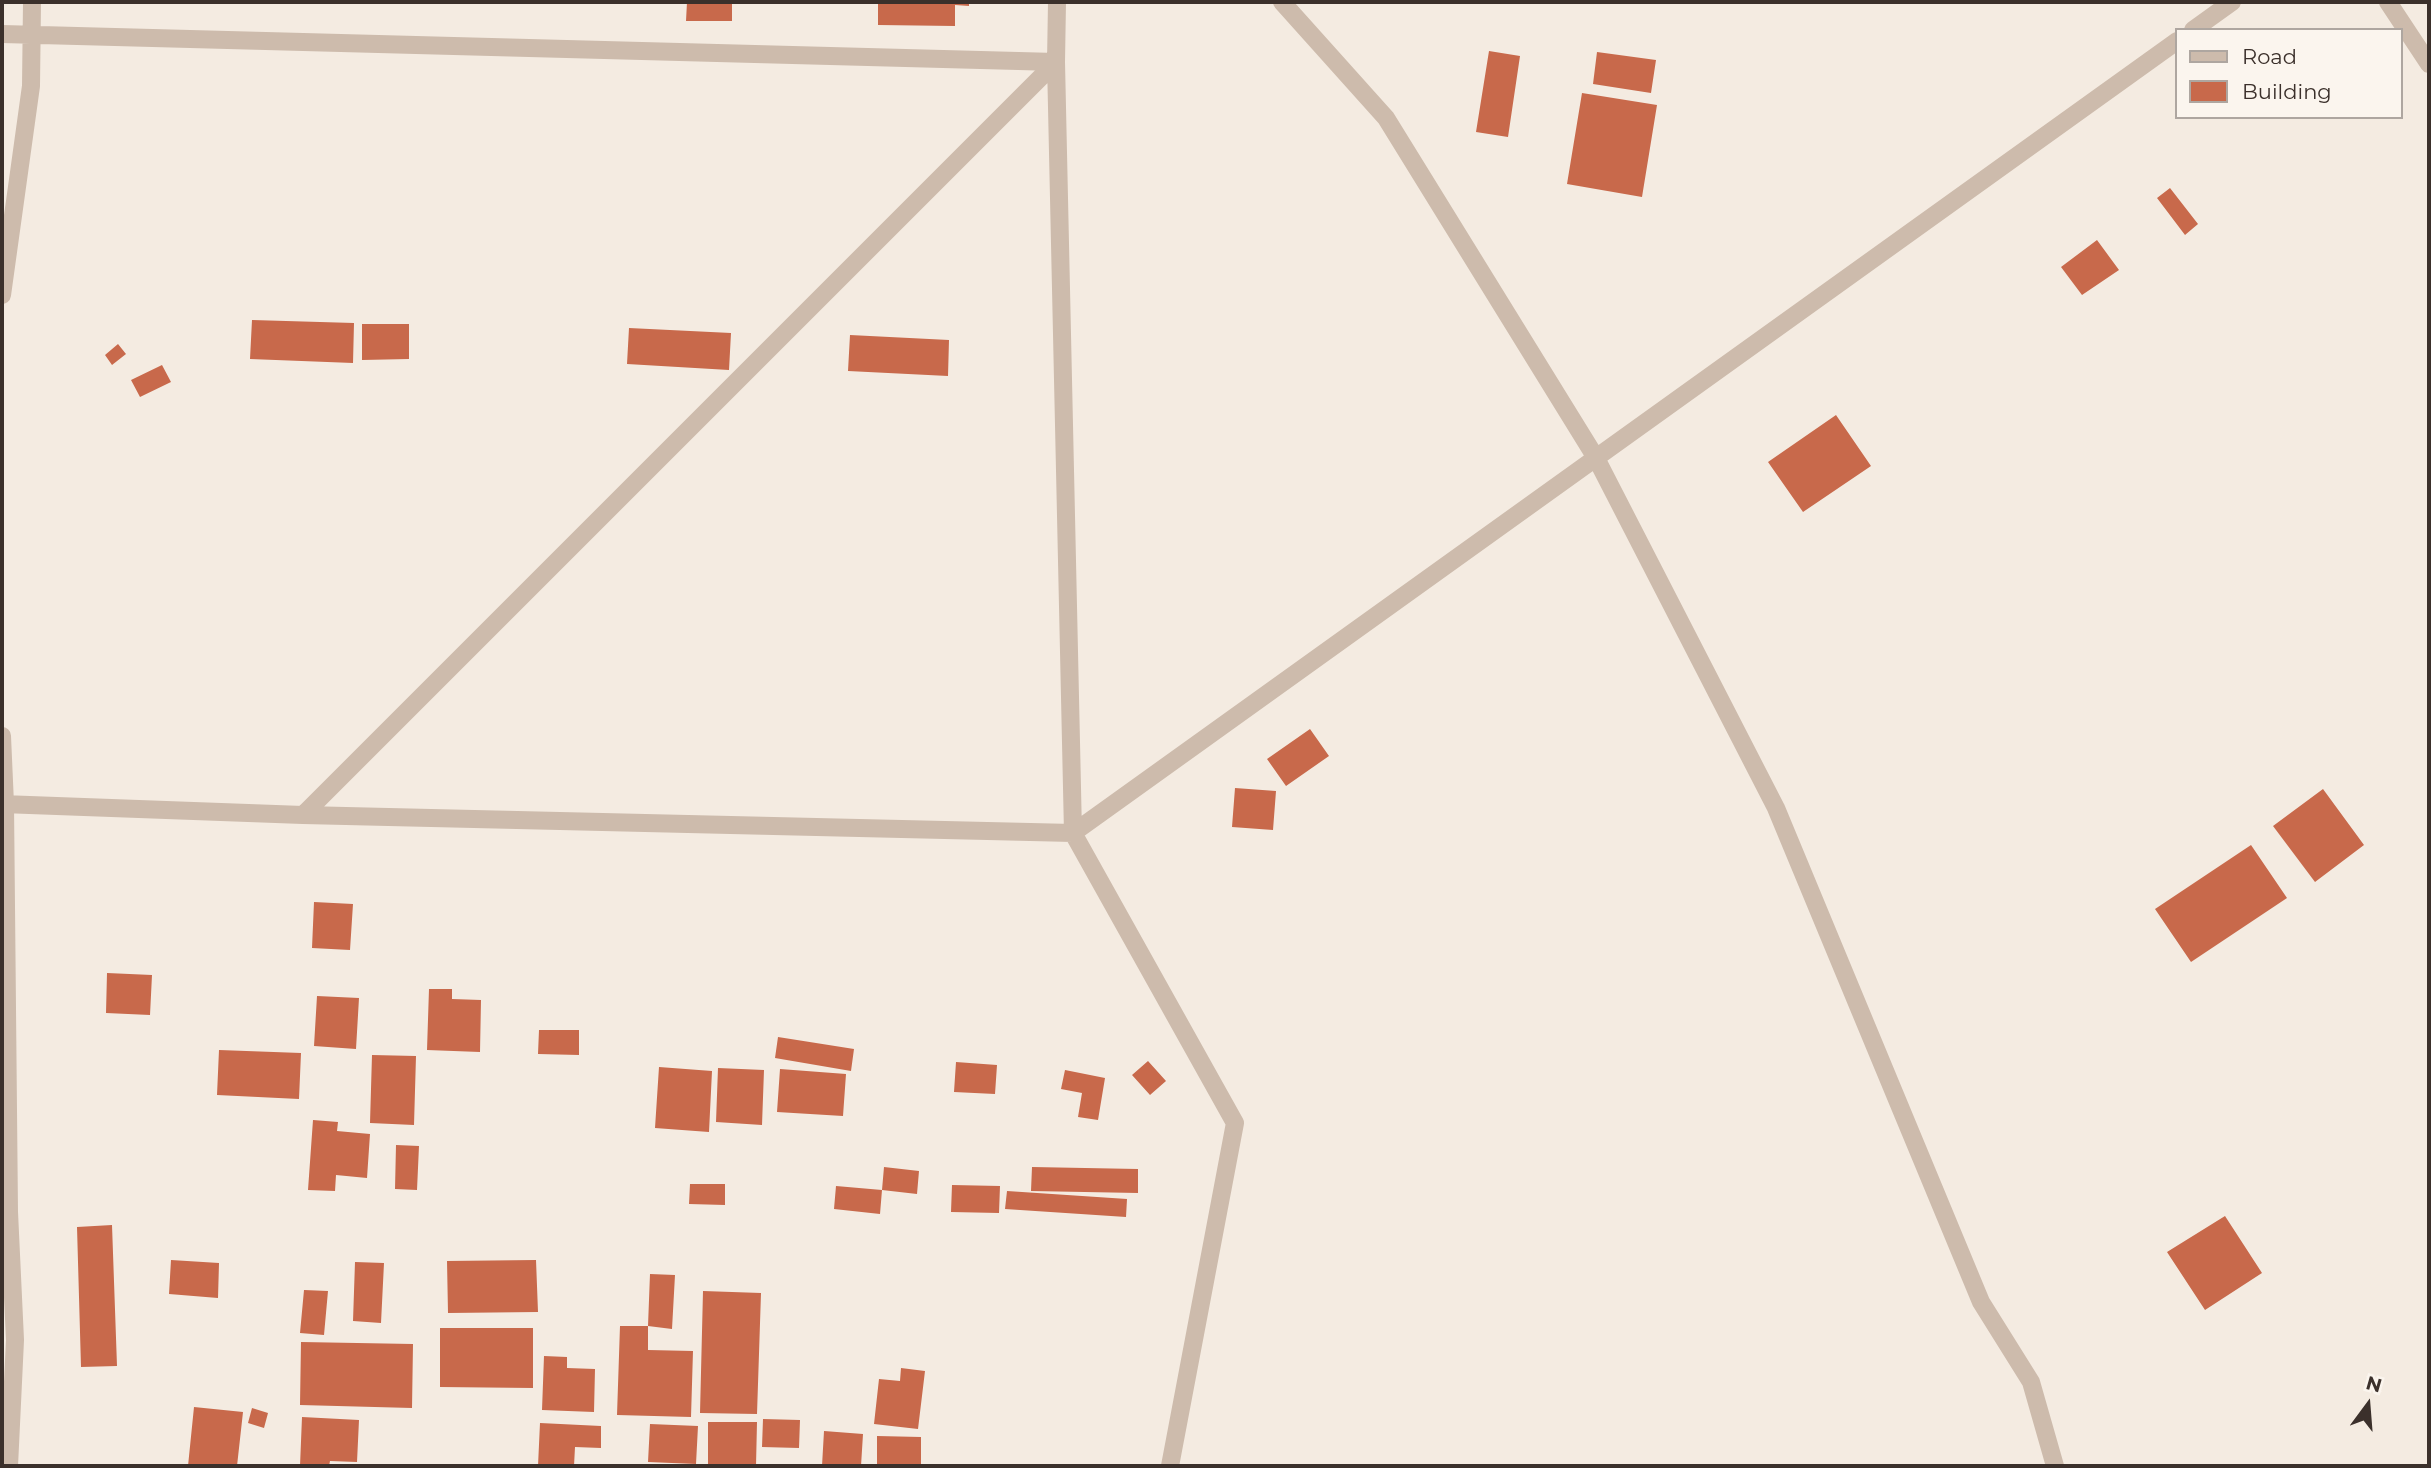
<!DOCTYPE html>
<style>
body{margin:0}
#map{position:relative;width:2431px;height:1468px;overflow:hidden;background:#f4ebe1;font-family:Montserrat,sans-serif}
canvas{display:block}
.frame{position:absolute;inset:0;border:4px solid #3b302b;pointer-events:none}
.legend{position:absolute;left:2175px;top:28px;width:228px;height:91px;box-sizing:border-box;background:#fbf5ee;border:2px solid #aea6a0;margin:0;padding:9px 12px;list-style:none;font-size:21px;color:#3b302b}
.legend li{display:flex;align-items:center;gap:14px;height:35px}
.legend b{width:35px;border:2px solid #aea6a0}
.north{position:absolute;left:2333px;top:1370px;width:70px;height:70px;-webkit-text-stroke:5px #fbf5ee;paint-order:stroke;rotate:16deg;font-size:19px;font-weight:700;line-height:28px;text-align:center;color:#3b302b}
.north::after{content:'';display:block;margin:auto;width:24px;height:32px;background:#3b302b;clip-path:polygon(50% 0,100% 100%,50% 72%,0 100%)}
</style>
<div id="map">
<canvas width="2431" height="1468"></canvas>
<div class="frame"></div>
<ul class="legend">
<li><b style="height:9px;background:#cdbbac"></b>Road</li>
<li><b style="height:19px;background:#c8694b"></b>Building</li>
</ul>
<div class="north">N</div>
</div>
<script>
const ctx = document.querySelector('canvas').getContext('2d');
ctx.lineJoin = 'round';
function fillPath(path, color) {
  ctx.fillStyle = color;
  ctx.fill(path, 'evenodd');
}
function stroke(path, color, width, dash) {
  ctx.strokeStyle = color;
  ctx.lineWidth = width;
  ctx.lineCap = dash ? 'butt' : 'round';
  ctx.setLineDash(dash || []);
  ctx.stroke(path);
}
fillPath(new Path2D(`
 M687,2H732V21H686Z
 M878,2L934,3L969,2V6L955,5V26L878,25Z
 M1489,51L1520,56L1508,137L1476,132Z
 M1597,52L1656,60L1651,93L1593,84Z
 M1582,93L1657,105L1642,197L1567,184Z
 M2170,188L2198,224L2185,235L2157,198Z
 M2097,240L2119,270L2082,295L2061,267Z
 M252,320L354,323L353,363L250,359Z
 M362,324H409V359L362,360Z
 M629,328L731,333L729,370L627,364Z
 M850,335L949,340L948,376L848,371Z
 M118,344L126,354L112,365L105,355Z
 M162,365L171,382L140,397L131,380Z
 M1836,415L1871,466L1803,512L1768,462Z
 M1310,729L1329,756L1286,786L1267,759Z
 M1235,788L1276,791L1273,830L1232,827Z
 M2323,789L2364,845L2315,882L2273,826Z
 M2251,845L2287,898L2191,962L2155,909Z
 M314,902L353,904L350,950L312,948Z
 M107,973L152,975L150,1015L106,1013Z
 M429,989H452V999L481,1000L480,1052L427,1050Z
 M317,996L359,998L356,1049L314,1046Z
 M539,1030H579V1055L538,1054Z
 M778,1037L854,1049L851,1071L775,1058Z
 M219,1050L301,1053L299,1099L217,1095Z
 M372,1055L416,1056L414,1125L370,1123Z
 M1148,1061L1166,1081L1150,1095L1132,1075Z
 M956,1062L997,1065L995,1094L954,1092Z
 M659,1067L712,1071L709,1132L655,1128Z
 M718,1068L764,1070L762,1125L716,1122Z
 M780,1069L846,1074L843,1116L777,1112Z
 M1065,1070L1105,1078L1098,1120L1078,1117L1082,1093L1061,1089Z
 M313,1120L338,1122L337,1131L370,1134L367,1178L336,1175L335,1191L308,1190Z
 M396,1145L419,1146L417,1190L395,1189Z
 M884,1167L919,1171L917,1194L882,1190Z
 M1032,1167L1138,1169V1193L1031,1191Z
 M690,1184H725V1205L689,1204Z
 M952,1185L1000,1186L999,1213L951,1212Z
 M836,1186L882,1190L880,1214L834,1209Z
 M1007,1191L1127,1199L1126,1217L1005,1209Z
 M2225,1216L2262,1273L2205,1310L2167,1252Z
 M112,1225L117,1366L81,1367L77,1227Z
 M171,1260L219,1263L218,1298L169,1294Z
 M536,1260L538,1312L448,1313L447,1261Z
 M355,1262L384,1263L381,1323L353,1321Z
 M650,1274L675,1275L672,1329L648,1326Z
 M304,1290L328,1291L324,1335L300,1333Z
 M703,1291L761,1293L757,1414L700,1413Z
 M620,1326H648V1350L693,1351L691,1417L617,1415Z
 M440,1328H533V1388L440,1387Z
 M301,1342L413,1344L412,1408L300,1405Z
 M544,1356L567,1357V1368L595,1369L594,1412L542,1410Z
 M901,1368L925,1371L918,1429L874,1424L879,1379L900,1381Z
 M194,1407L243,1412L237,1466H188Z
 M252,1408L268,1413L264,1428L248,1423Z
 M302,1417L359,1420L357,1462L330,1461L329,1466H300Z
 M763,1419L800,1420L799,1448L762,1447Z
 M708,1422H757L756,1466H708Z
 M540,1423L601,1426V1448L575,1447L574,1466H538Z
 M650,1424L698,1426L696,1464L648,1462Z
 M824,1431L863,1434L861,1466H822Z
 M877,1436L921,1437V1466H877Z`), '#c8694b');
stroke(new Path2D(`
 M1282,2L1386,118L1596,458L1776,808L1981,1302L2031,1382L2055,1466
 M2388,2L2429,64
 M2193,30L2232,2
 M2,34L1056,62L1073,833L1235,1123L1170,1466
 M2,295L31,86L32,2
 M2,736L5,804L9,1212L15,1340L9,1466
 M2,804L303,815L1073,833L2177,41
 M303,815L1056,62L1057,2`), '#cdbbac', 18);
</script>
